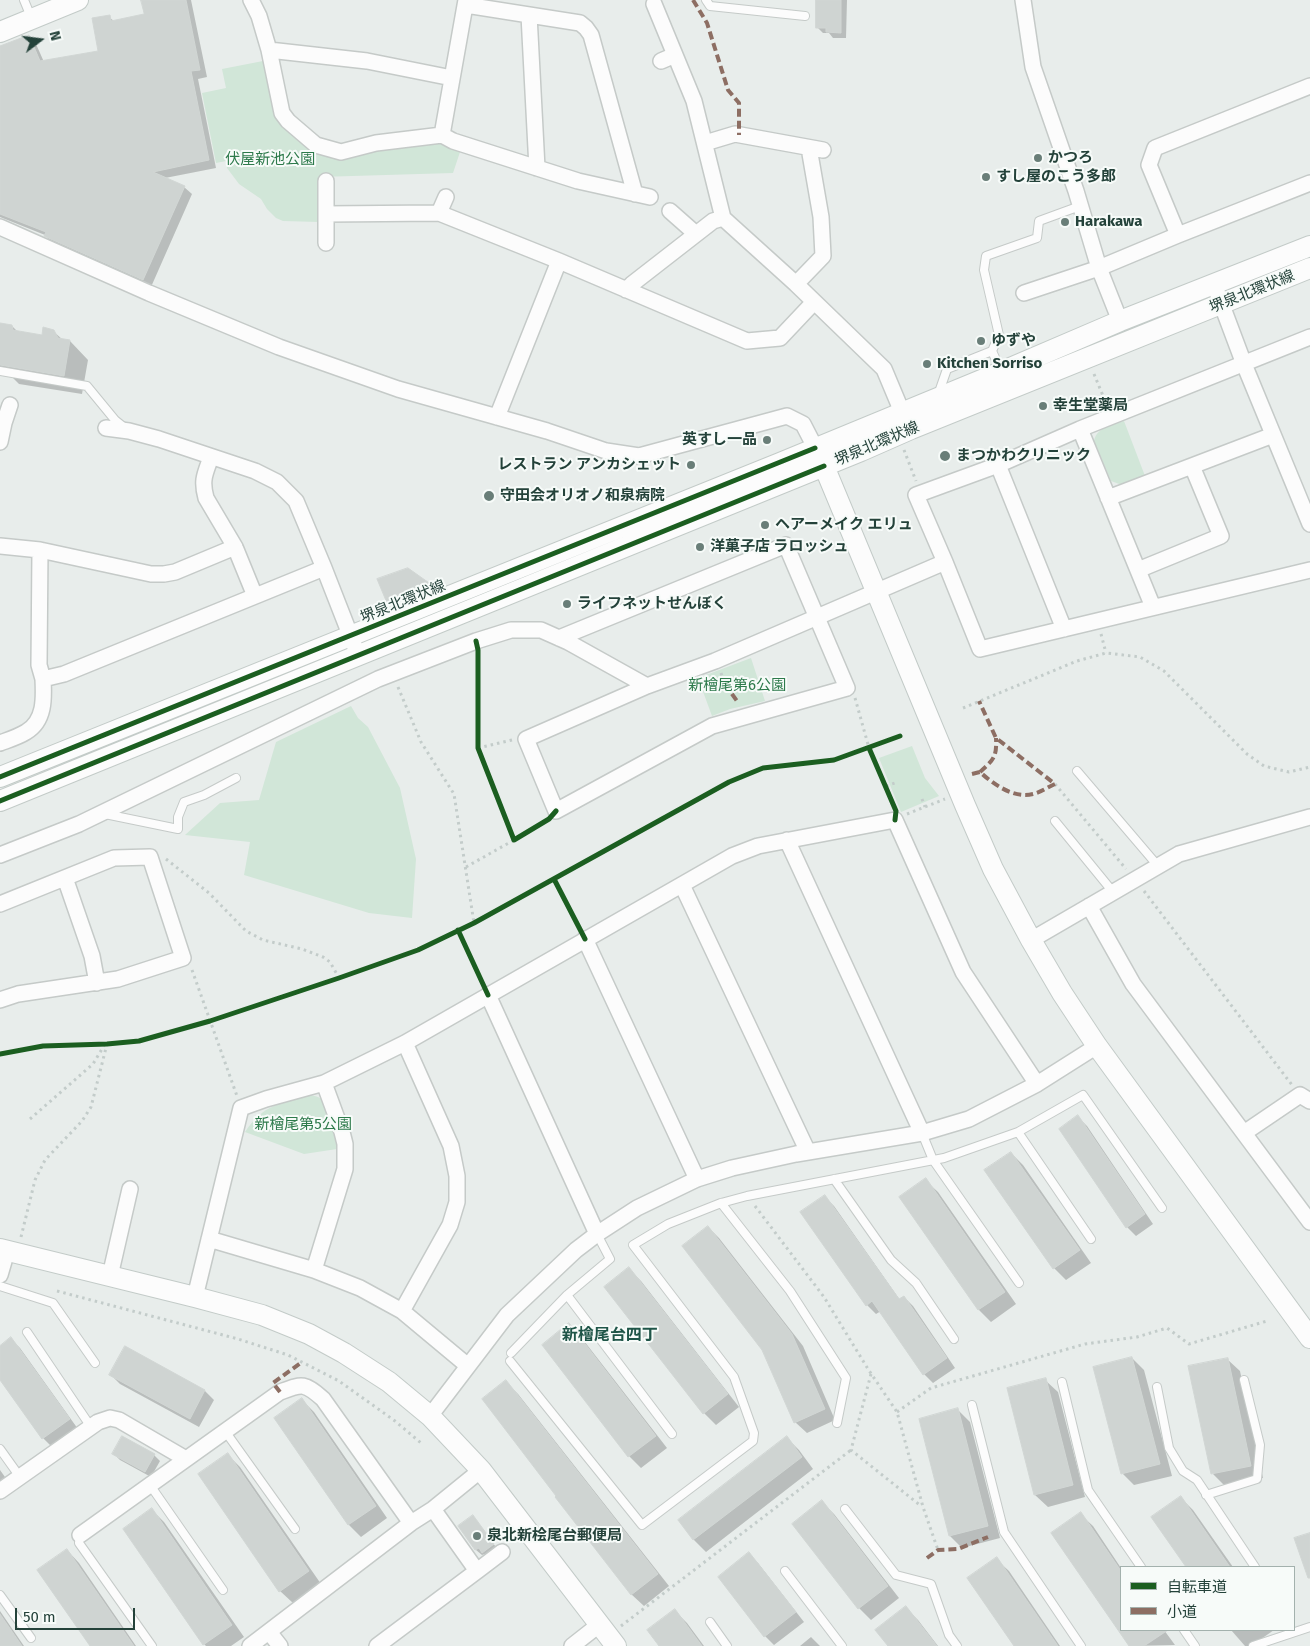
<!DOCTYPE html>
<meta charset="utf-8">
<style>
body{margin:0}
#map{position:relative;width:1310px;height:1646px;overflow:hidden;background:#e8edeb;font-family:"Fira Sans","Noto Sans JP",sans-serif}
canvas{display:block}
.legend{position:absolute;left:1120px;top:1566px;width:175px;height:65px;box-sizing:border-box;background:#f7fbf9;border:1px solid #a3b1ad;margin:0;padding:6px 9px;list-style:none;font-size:15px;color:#24423a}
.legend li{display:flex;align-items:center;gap:10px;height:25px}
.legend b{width:25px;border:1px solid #a3b1ad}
.north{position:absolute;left:15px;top:15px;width:50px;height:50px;-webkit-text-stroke:4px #f7fbf9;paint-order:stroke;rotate:75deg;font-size:14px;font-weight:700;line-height:20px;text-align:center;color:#24423a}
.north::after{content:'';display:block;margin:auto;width:18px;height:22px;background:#24423a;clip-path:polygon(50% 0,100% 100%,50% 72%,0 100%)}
.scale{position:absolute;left:15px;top:1608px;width:120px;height:22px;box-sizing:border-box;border:2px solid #24423a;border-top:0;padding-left:6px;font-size:15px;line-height:18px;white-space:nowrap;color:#24423a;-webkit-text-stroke:4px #f7fbf9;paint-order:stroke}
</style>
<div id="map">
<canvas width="1310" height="1646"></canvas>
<ul class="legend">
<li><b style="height:6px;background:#1b5e20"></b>自転車道</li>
<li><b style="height:6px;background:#8d6e63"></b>小道</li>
</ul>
<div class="north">N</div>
<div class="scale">50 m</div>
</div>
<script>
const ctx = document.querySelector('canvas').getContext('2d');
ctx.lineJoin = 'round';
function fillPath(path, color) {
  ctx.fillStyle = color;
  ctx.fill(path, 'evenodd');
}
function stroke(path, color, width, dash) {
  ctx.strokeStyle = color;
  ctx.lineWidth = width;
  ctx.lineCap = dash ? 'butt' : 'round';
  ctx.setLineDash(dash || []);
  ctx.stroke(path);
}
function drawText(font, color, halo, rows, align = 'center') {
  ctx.font = font + ' "Fira Sans","Noto Sans JP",sans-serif';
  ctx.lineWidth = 4;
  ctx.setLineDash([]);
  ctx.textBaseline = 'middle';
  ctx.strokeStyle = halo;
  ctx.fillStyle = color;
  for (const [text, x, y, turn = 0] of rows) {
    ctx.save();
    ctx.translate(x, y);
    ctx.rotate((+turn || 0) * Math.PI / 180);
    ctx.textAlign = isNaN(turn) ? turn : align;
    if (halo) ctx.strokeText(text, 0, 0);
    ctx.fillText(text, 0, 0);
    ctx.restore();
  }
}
fillPath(new Path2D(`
 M263,61L274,114L280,122L317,150L382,148L436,141L461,149L453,173L319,177V222L283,221L276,218L267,209L261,199L239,184L227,168L226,161L216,163L202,93L226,88L222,69Z
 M1124,421L1145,476L1122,485L1111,481L1094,441C1097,427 1112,425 1124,421Z
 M751,658L765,701L730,709L712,716L698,678Z
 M351,706L358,718L368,727L400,788L416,859L412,918L369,913L244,875L250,842L185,835L220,803L259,800L276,742Z
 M912,746L925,778L939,796L901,812L879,758Z
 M310,1095C314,1096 318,1096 321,1099C328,1107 335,1138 337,1149L304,1154L245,1132C264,1104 279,1104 310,1095Z`), '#d1e6d8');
fillPath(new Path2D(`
 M142,0H191L207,77L198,79L216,168L165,178L184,187L192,194L151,287L53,244L45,235L0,217V69L29,36L36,44L44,62L99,52L109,17L115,22L145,15Z
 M817,0H847L846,38H833L829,33H823L817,27Z
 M0,324L12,326L18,332L43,337L53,331L63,340L70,341L88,360L82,394L19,384L11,376L0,374Z
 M408,569L433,588L390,605L388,602Z
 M1078,1117L1087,1126L1153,1224L1136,1236L1127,1227Z
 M1011,1153L1023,1165L1091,1263L1066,1280L1054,1268Z
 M925,1180L938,1192L1016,1304L991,1322L979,1310L901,1197Z
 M825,1197L834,1206L900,1300L904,1297L913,1306L955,1368L933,1383L924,1374L881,1311L876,1314L867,1305Z
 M708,1227L719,1238L803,1346L835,1420L807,1433L795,1422Z
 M629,1269L641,1281L739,1407L716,1425L704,1413Z
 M569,1325L581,1337L667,1448L641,1468L629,1456Z
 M11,1339L20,1348L78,1429L52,1447L43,1438L0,1378V1347Z
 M125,1348L205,1391L214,1400L199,1427L120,1384L111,1375Z
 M1132,1358L1144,1370L1172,1476L1134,1485L1122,1473Z
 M1227,1359L1240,1371L1263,1478L1225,1486L1213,1474Z
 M1045,1380L1058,1392L1085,1497L1048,1507L1035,1495Z
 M506,1382L518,1394L669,1586L644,1606L631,1594L558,1496Z
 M302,1400L314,1412L387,1518L361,1537L349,1525L275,1418Z
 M958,1410L970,1422L1000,1538L962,1548L950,1536L920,1419Z
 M787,1438L799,1450L813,1469L706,1552L694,1540L679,1520Z
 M114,1454L154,1455L160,1461L151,1477L120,1460Z
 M228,1455L240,1467L321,1584L293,1603L280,1591L200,1474Z
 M0,1470L10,1484L0,1491Z
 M1181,1498L1193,1510L1233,1567H1188L1153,1517Z
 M822,1502L834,1514L899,1598L871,1620L859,1608Z
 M152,1510L164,1522L244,1637L231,1646H206L204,1644L125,1529Z
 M1080,1514L1093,1526L1121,1568V1630H1164L1175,1645L1130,1646L1053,1533Z
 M473,1517L499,1551L489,1558L485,1554L482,1555L476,1550L460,1527Z
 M67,1550L79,1563L136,1646H92Z
 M749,1554L758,1563L804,1622L774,1645L765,1636Z
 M996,1559L1009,1571L1060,1646H1015Z
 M906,1608L918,1620L938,1646H889Z
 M0,1611L24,1646H0Z
 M675,1611L687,1623L704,1646H661Z
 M1231,1630H1274L1251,1646H1245Z
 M811,1637L820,1646H800Z`), '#0003');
const building = new Path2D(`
 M141,0H186L200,70L191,71L209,160L153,172L185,186L143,280L44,236L46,232L0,214V46L29,35L40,61L98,51L92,18L110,15L111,21L144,14Z
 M816,0H841V33L826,32V28H816Z
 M0,323L12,325L13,330L42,335L43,327L54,330L58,338L70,340L64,376L0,365Z
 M408,568L432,585L387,603L377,579Z
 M1078,1115L1145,1214L1126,1228L1059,1129Z
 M1011,1152L1080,1250L1053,1269L984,1170Z
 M926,1178L1005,1292L978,1310L899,1197Z
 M825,1195L899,1299L904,1296L947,1358L923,1375L872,1301L866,1306L800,1212Z
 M708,1226L792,1334L825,1409L794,1423L762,1350L682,1246Z
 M629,1267L728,1394L703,1414L604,1287Z
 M569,1323L656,1436L628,1457L542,1345Z
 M11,1337L70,1419L42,1439L0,1380V1346Z
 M125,1346L205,1390L190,1419L109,1375Z
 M1132,1357L1160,1464L1121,1474L1093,1367Z
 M1228,1358L1251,1466L1211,1474L1188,1366Z
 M1046,1378L1073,1485L1034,1495L1007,1388Z
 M506,1380L658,1574L631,1595L555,1497L556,1496L482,1399Z
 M302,1398L376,1506L348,1525L274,1418Z
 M958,1408L988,1526L949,1536L919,1419Z
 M122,1436L155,1454L145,1472L112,1454Z
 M787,1436L802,1457L693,1540L678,1520Z
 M228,1453L309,1571L279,1592L198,1474Z
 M1181,1496L1230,1567H1186L1151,1517Z
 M822,1500L888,1586L858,1609L792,1524Z
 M152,1508L232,1625L203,1645L123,1529Z
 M1081,1512L1121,1571V1630H1168L1144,1646H1129L1051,1533Z
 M473,1515L494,1544L482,1553L479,1548L475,1550L458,1526Z
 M1310,1533V1578H1308L1294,1538Z
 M67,1549L134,1646H90L37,1570Z
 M749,1552L796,1612L764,1637L718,1577Z
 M997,1557L1058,1646H1014L967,1578Z
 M906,1606L937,1646H888L875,1630Z
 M675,1609L702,1646H659L647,1630Z
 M0,1614L22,1646H0Z`);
fillPath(building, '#cfd4d2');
stroke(building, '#d1d6d4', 1);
const lane = new Path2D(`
 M24,0L31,17
 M706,0L710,6L805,16
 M0,371L87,386L115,420L125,428
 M1001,371L992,351L999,335L984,270L986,256L1037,238L1039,221L1080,206
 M938,395L947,369L992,351
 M1077,771L1158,866
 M105,814L178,829V817L184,802L204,795L236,778
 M1055,821L1113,892
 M1018,1132L1091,1239
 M922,1133L933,1160L1019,1283
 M834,1179L891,1260L916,1283L954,1339
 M721,1203L790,1291L846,1378L837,1423
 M0,1286L53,1303L95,1363
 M567,1295L672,1434
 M27,1332L91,1427
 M511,1353L567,1295L610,1259L597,1234
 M510,1361L642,1525L753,1441L754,1433L734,1377L633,1245L668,1224L721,1203L747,1196L944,1158L1018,1132L1083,1095L1162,1208
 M1062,1382L1088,1490L1141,1567
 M1157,1387L1169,1448L1183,1471L1197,1480L1255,1567
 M972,1405L1004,1532L1081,1646
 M225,1431L295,1529
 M0,1449L20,1477
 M150,1485L223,1590
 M1206,1495L1257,1479L1260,1445L1244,1380
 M845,1509L896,1575L931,1584L949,1635L957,1646
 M80,1535L79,1543L152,1646
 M785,1571L842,1646
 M0,1595L31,1638
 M710,1622L727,1646
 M1184,1630L1195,1646
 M1253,1646L1310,1627`);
const street = new Path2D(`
 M251,0L259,16L269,50L282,113L288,121L316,145L341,152L376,143L442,135L453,141L578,181L650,197
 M1023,0L1033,67L1076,191L1099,268L1120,321
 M466,5L580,23L586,28L591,35L635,194
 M529,15L537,168
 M269,50L367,61L452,78
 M661,61L675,55
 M442,135L466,0
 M705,143L735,134L823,150
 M326,181V243
 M670,211L696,234
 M439,213L446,197
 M326,214L439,213L559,261L747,341L780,338L814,302
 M723,218L796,284L884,369L902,412
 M0,227L149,293L279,347L398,389L547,431L606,451L639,456L787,416L803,424L820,457
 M1178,235L1149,165L1155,148L1310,86
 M796,284L823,256L821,217L809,148
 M1214,284L1244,364L1310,524
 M626,290L632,284L713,221L723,218L694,101L654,4
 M1024,293L1099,268L1178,235L1310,183
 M1310,337L1080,429L998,465L916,495L945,562L980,649L1310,570
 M497,417L559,261
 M106,428L129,431L159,439L255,471L277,482L296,501L324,568
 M1080,429L1153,607
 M0,442L4,423L10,405
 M211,457C205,474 201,480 206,498L235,547
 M998,465L1064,629
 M1108,498L1273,435
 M0,546L40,550L151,574H164L175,572L235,547L255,596
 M40,550L39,665L43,679
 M1138,570L1221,536L1192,466
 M559,638L786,545L847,688L712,726L556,811L526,739L647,686
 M0,743C8,740 18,737 26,732C45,721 44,698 43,679L64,674L324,568L358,655
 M787,840L922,1133
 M0,855L79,824L378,679L476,641L511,630H541L568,642L647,686L715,661L945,562
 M65,878L92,956L97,983
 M682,885L808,1152
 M0,904L114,858L150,857L183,958L118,979L18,994L0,1000
 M1089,906L1133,984L1310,1222
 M585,939L697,1179
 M1031,940L1179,854L1310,817
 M488,995L597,1234
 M1244,1133L1300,1095L1310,1101
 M209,1239L314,1270L360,1288L402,1311L468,1366
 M314,1270L345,1169V1144L342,1132L324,1083
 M0,1275L7,1251
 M110,1276L130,1189
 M195,1297L241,1108L266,1099L324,1083L405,1043L732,856L758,846L895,820L963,972L1037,1084
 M402,1311L450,1225L457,1202V1176L451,1146L405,1043
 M430,1416L507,1315L576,1250L597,1234L637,1208L697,1179L732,1168L796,1154L922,1133L969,1119L1037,1084L1097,1046
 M0,1491L98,1422L110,1418L119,1420L186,1459
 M80,1535L280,1392C302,1384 304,1382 323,1399L411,1523
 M477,1571L502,1552
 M269,1632L280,1646
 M250,1646L411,1523L433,1509L481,1470
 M377,1646L477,1571L433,1509
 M572,1646L600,1624`);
const secondary = new Path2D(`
 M0,32L78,0
 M824,466L965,805L993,869L1031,940L1062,993L1097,1046L1310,1338
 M0,777L780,463L1001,372L1120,321L1310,246
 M0,801L861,451L911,429L1310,268
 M0,1249L195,1297L262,1315L309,1334L344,1353L389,1382L430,1416L481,1470L616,1646`);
stroke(lane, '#c5cac8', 10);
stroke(street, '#c5cac8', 18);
stroke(secondary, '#c3cbc8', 22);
stroke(new Path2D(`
 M1094,374L1106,403
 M904,450L916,481
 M1101,634L1106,653
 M478,656V748L514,840L545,822
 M721,673L725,684
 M398,687L421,742L454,794L474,923
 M855,698L869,748L894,807
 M963,708L1077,661L1106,653L1140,657L1164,671L1247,754L1264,766L1289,772L1310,767
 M478,748L512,740
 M1055,784L1126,869
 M886,786L895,783
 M922,799L925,807
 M907,814L945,799
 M166,859L209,893L246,931L263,940L302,949L323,957L330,962L339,978
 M466,867L514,840
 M554,879L579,927
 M1144,891L1292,1085
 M458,930L482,983
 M192,970L237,1096
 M0,1054L43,1046L107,1044L139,1041L210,1021L339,978L418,950L474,923L729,782L763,768L834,760L900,736
 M30,1119L93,1064L105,1044
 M755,1206L824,1297L868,1369L897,1412L923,1507L938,1550
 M21,1237L35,1180L45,1160L82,1121L91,1107L107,1044
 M57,1291L238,1339L288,1355L339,1381L395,1421L421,1443
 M871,1374L851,1450L921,1506
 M897,1412L931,1388L1085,1344L1137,1337L1167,1328L1189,1344L1267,1321
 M621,1626L851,1450`), '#c3ccca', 3, [2.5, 4]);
stroke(lane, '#fcfcfc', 8);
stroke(street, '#fcfcfc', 15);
stroke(secondary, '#fcfcfc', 20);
stroke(new Path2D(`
 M693,0L707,23L728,90L739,103V135
 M725,684L737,701
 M980,772C993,760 997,758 996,738
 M972,774L980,772C993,784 1014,799 1033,794C1041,792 1048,787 1055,784L996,738L979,701
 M280,1392L273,1383L302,1362
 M927,1558L938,1550L958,1549L988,1537`), '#8d6e63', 4, [8, 4]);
stroke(new Path2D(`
 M476,641L478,650V748L514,840L549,819L556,811
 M869,748L896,811L895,820
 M0,777L815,448
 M0,801L824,466
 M554,879L585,939
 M458,930L488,995
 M0,1054L43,1046L107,1044L139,1041L210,1021L339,978L418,950L474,923L729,782L763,768L834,760L900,736`), '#1b5e20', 5);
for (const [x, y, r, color] of [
 [1038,158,5,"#697e78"],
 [986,177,5,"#697e78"],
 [1065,222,5,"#697e78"],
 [981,341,5,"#697e78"],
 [927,364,5,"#697e78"],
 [1043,406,5,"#697e78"],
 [767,440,5,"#697e78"],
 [945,456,6,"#697e78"],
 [691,465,5,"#697e78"],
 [489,496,6,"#697e78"],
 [765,525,5,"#697e78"],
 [700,547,5,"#697e78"],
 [567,604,5,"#697e78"],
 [477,1536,5,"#697e78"]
]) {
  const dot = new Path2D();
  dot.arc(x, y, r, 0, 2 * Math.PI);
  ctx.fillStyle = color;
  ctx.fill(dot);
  stroke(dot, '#f7fbf9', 2);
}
drawText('bold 15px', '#24423a', '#f7fbf9', [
 ["かつろ",1048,158],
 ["すし屋のこう多郎",996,177],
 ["Harakawa",1075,222],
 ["ゆずや",991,341],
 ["Kitchen Sorriso",937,364],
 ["幸生堂薬局",1053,406],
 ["英すし一品",757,440,"right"],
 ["まつかわクリニック",956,456],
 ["レストラン アンカシェット",681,465,"right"],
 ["守田会オリオノ和泉病院",500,496],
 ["ヘアーメイク エリュ",775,525],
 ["洋菓子店 ラロッシュ",710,547],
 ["ライフネットせんぼく",577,604],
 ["泉北新桧尾台郵便局",487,1536]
], 'left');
drawText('15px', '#2d7a4b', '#f7fbf9', [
 ["伏屋新池公園",270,160],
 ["新檜尾第6公園",737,686],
 ["新檜尾第5公園",303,1125]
]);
drawText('15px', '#24423a', '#f7fbf9', [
 ["堺泉北環状線",1252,292,-22],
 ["堺泉北環状線",877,444,-23],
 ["堺泉北環状線",403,602,-22]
]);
drawText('bold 16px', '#1f5548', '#f7fbf9', [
 ["新檜尾台四丁",610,1336]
]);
</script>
